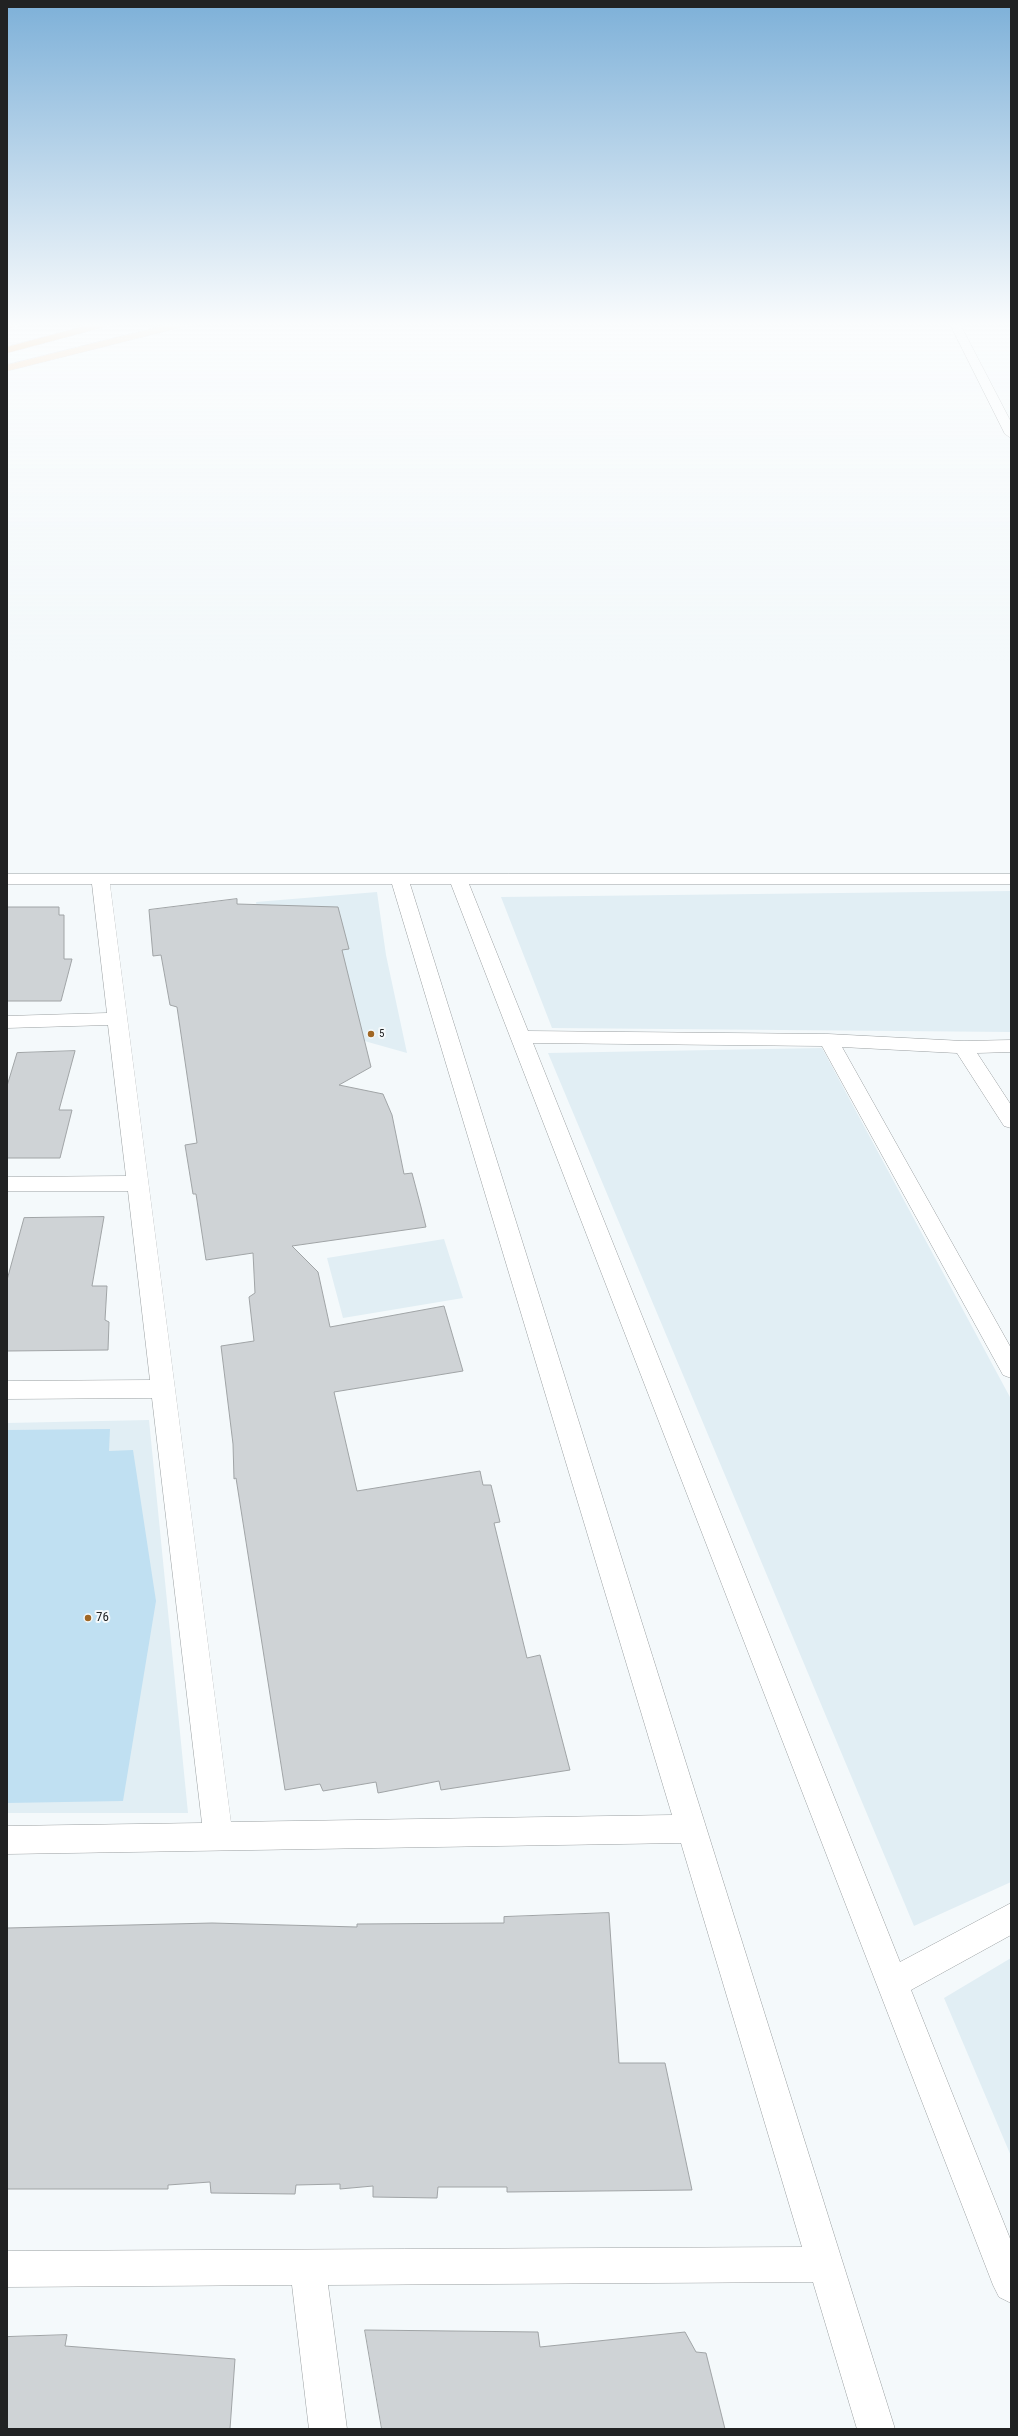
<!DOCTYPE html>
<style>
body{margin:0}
#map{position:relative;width:1018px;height:2436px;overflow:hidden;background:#f4f9fb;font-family:"Roboto Condensed",sans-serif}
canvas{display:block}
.frame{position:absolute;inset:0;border:8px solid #212223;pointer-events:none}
</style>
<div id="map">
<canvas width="1018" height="2436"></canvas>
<div class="frame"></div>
</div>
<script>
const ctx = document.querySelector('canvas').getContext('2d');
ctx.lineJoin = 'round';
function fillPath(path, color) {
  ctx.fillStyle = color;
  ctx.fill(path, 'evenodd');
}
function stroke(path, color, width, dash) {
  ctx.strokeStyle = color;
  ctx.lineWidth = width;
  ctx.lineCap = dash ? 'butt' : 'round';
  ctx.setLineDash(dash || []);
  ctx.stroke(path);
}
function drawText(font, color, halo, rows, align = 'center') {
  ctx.font = font + ' "Roboto Condensed",sans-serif';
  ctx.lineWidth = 4;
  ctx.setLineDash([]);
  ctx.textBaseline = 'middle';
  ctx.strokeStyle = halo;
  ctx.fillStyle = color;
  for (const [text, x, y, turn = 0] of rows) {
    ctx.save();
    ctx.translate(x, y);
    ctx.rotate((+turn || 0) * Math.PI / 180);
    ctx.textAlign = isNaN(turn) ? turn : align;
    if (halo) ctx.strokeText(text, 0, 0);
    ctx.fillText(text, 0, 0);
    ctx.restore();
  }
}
fillPath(new Path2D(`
 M1011,891V1032L552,1028L501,897Z
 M377,892L386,955L407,1053L272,1015L256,902Z
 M822,1048L1011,1399V1882L914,1926L548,1053Z
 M444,1239L463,1298L343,1318L327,1258Z
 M149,1420L188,1813H7V1423Z
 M1011,1958V2156L944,1998Z`), '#e1eef4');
fillPath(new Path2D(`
 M110,1429L109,1451L133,1450L156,1601L123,1801L7,1803V1430Z`), '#c0e0f2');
const building = new Path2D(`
 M237,899V904L338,907L349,949L342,950L371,1067L339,1085L383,1094L392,1115L404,1174L412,1173L421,1207L426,1227L292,1246L318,1272L330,1327L444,1306L463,1371L334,1392L357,1491L480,1471L483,1485H491L500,1522L494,1523L527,1658L540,1655L570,1770L441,1790L439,1781L378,1793L376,1782L323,1791L320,1784L285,1790L236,1478L234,1479L233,1444L221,1346L254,1341L249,1297L255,1293L253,1253L206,1260L196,1194H193L185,1145L197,1143L177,1007L170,1005L161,955L153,956L149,910Z
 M7,907H59V915H64V959H72L61,1001H7Z
 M75,1051L59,1110H72L60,1158H7V1086L17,1053Z
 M104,1217L92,1286H107L105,1320L109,1322L108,1350L7,1351V1280L24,1218Z
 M609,1913L619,2063H665L692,2190L507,2192V2187H438L437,2198L373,2197V2186L340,2189V2184L296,2185L295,2194L211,2193L210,2182L168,2185V2189H7V1928L212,1923L357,1927V1924L504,1923V1917Z
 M365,2330L538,2332L540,2347L685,2332L696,2352L706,2353L725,2429H382Z
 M67,2335L65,2346L235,2359L230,2429H7V2337Z`);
fillPath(building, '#cfd3d6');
stroke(building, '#a0a4a6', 1);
const minor = new Path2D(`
 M949,322H959L1011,422V438L1005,434Z
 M7,874H1011V884H469L528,1031L828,1034L963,1041L1011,1040V1052L977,1053L1011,1105V1128L1004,1126L957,1053L842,1047L1011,1348V1378L1003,1375L822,1046L533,1043L900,1962L1011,1903V1935L911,1990L1011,2241V2303L999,2297L993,2285L451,884H410L895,2429H857L813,2282L328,2285L347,2429H309L292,2285L7,2287V2251L802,2247L681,1843L7,1854V1826L202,1823L152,1398L7,1399V1381L150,1380L128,1191H7V1177L126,1176L108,1025L7,1028V1016L107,1013L92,884H7ZM110,884H392L672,1815L231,1822Z`);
const major = new Path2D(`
 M179,322H195L194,324L7,371V365Z`);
const highway = new Path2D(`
 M11,322H27L7,329V323Z
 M100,322H116L115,324L7,353V347Z`);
stroke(minor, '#9ba0a2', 1);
stroke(major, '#d3d3d3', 1);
stroke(highway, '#d3d3d3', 1);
fillPath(minor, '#fff');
fillPath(major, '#fdce9e');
fillPath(highway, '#fbae5e');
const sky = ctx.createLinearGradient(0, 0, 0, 663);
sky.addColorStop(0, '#7db0d8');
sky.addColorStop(0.49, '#fafcfd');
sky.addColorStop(1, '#fafcfd00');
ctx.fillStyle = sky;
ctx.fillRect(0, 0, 1018, 663);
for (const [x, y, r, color] of [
 [371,1034,4,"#a06725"],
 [88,1618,4,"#a06725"]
]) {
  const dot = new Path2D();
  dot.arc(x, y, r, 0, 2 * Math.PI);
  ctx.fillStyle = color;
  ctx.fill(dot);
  stroke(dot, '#f4f9fb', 1.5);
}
drawText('11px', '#212223', '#f4f9fb', [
 ["5",379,1034]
], 'left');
drawText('13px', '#212223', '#f4f9fb', [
 ["76",96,1618]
], 'left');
</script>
